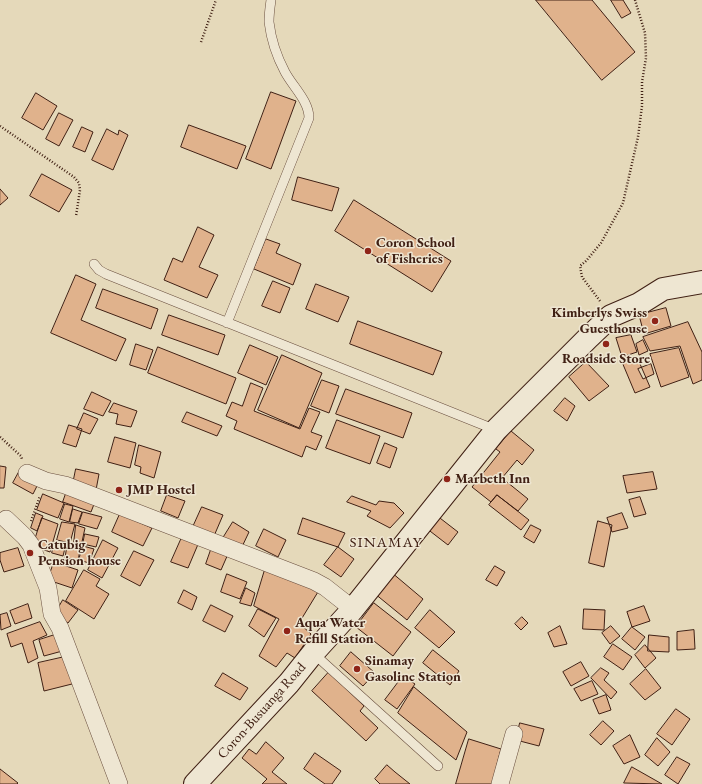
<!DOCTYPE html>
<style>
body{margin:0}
canvas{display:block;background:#e5d9ba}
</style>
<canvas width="702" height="784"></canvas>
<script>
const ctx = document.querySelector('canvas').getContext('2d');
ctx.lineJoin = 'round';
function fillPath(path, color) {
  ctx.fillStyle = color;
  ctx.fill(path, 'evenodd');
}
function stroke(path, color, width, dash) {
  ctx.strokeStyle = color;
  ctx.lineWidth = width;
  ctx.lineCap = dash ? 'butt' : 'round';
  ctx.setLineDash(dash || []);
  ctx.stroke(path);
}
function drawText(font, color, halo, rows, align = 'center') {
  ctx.font = font + ' "EB Garamond",serif';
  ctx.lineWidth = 3;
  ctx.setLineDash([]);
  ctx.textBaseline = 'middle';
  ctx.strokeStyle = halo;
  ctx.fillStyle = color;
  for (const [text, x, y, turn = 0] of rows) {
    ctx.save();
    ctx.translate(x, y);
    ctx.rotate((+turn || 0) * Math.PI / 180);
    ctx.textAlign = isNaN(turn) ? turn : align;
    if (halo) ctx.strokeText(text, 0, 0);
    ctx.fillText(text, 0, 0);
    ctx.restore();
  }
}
const building = new Path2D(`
 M536,0H592L635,52L602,80Z
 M611,0H623L631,13L622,18Z
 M271,92L296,101L271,169L246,159Z
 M36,93L57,106L43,130L22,118Z
 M59,113L73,120L59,146L46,139Z
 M189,125L246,146L237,169L181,147Z
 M82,127L93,132L85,152L73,147Z
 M107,129L118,135L119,130L128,135L113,170L92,160Z
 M42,174L72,190L59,212L30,196Z
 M298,177L339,188L332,211L292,200Z
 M0,189L8,198L0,205Z
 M354,200L451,261L432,292L335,231Z
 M198,227L214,235L199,267L218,275L207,298L164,280L173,258L182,262Z
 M266,239L280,244L276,253L301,264L293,285L254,269Z
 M76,275L96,284L81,320L126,339L116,361L51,333Z
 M273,281L290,288L280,313L262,306Z
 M316,284L349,297L338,322L306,309Z
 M103,289L158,309L151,329L96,308Z
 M666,308L671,326L644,334L639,315Z
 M169,315L225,335L218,355L162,335Z
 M358,321L442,352L433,375L350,344Z
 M688,322L702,352V380L693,384L680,346L650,351L643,337Z
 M631,335L637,352L622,357L616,338Z
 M643,340L648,351L639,355L636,344Z
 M136,344L153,350L146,370L130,365Z
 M250,345L278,357L266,385L238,373Z
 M158,347L236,378L226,404L148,373Z
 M679,348L689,377L661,387L650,354Z
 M282,355L322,373L299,428L258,410Z
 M637,357L650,387L635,393L622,362Z
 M586,362L609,386L589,401L569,377Z
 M651,364L654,374L643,379L638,369Z
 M322,380L339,386L329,413L311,406Z
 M251,383L263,388L254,411L300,429L309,408L320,412L311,432L322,436L316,450L306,446L302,457L234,429L237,421L226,416L232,402L242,406Z
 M346,389L412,413L403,438L336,414Z
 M92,392L111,401L103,416L84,409Z
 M565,398L575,406L567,421L554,411Z
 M114,403L137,411L131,427L116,424L118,414L109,412Z
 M187,412L222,426L217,436L182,422Z
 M84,413L98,419L90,434L77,429Z
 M337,420L380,436L370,464L326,448Z
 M69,425L82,429L76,447L63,443Z
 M511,431L534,450L522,465L517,460L502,478L528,499L518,511L497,495L491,502L472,487L500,452L496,449Z
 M115,437L136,443L130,468L108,462Z
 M385,443L397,448L390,468L377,463Z
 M139,445L161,452L154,478L140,473L141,467L135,465Z
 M0,466L6,467L4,488H0Z
 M76,469L99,474L96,490L73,484Z
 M19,472L39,482L33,494L13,483Z
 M653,472L657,489L627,493L623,476Z
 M68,488L96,499L91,512L63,502Z
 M43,494L64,503L58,518L37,510Z
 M167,495L185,501L178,518L161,511Z
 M497,495L529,520L521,530L489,505Z
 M352,496L376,505L379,501L394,503L404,513L390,528L367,516L371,511L347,502Z
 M640,497L646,514L634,517L629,500Z
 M65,504L73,506L69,522L60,519Z
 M202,507L223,515L214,536L193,527Z
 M73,509L82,512L78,523L70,522Z
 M83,512L102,517L97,529L79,524Z
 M36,513L43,516L37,531L31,528Z
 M622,513L628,528L612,532L607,518Z
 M120,514L152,528L143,546L112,532Z
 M436,515L458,532L448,545L426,528Z
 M42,518L58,524L50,552L33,546Z
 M303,518L345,533L338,547L298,534Z
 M598,521L612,525L604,567L589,563Z
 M62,522L75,524L70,543L57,540Z
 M233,522L249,532L240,551L220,543Z
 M76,525L85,528L78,560L65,558L67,545H73Z
 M531,525L541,530L534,543L524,537Z
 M264,529L286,540L278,557L256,546Z
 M85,534L99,537L96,547L83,544Z
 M183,535L199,542L188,568L171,562Z
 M103,540L118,548L102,578L88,570Z
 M55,542L66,544L63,556L52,553Z
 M83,546L94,549L89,563L79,560Z
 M212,547L228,554L221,570L206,564Z
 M338,547L354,559L341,577L324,565Z
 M18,548L24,566L4,572L0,560V553Z
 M134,551L154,560L140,586L121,576Z
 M54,562L78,570L72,588L48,580Z
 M267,563L321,587L299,623L311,634L295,658L287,653L276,667L259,656L279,619L254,606Z
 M495,566L505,572L497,586L486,580Z
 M84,570L100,579L96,586L109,594L94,619L66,601Z
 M391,572L423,599L407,620L374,593Z
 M227,574L247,582L240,599L221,592Z
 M246,588L255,593L251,606L240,603Z
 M184,590L197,597L192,610L178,603Z
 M63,600L78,610L68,623L54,616Z
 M374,603L411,632L393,656L356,627Z
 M28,604L32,618L15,624L10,611Z
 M211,605L233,616L225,632L203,621Z
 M644,606L650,621L632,627L627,612Z
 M258,609L276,618L264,637L249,626Z
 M584,609L605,610L604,630L583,629Z
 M430,610L455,632L439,648L415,628Z
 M7,613L11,626L1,630L0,615Z
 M522,617L528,623L521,630L515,624Z
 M40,622L47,635L33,641L38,658L28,663L22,643L11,647L7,634Z
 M560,626L567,644L554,647L548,633Z
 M611,626L620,636L610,644L602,633Z
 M632,627L645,637L635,650L622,639Z
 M694,630L695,649L677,650V632Z
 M61,633L66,650L44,656L39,640Z
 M649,635L669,637V652L648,651Z
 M613,644L632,657L623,670L604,657Z
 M645,645L656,658L645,668L635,655Z
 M433,650L459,671L450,685L423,663Z
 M351,652L375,673L363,686L340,666Z
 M69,656L76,683L44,691L38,663Z
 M581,662L589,676L571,686L563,672Z
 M601,668L609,673L604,680L617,692L611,699L591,678Z
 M646,669L661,688L645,700L630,684Z
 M329,672L364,706L360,711L378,728L366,741L312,691Z
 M223,673L248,688L240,700L215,686Z
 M403,676L415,684L397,709L385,700Z
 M592,681L598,694L581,701L574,689Z
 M414,687L467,732L456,760L398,713Z
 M606,695L611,710L599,714L593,700Z
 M676,709L690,719L672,745L657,734Z
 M603,721L614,731L601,745L590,735Z
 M520,723L544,729L539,746L516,740Z
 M630,735L640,757L624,764L613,746Z
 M657,738L670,752L658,766L645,755Z
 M469,739L501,749L492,784H456Z
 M266,742L284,758L272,772L287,784H262L267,779L242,758L249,749L256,754Z
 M315,753L341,771L332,784H325L304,769Z
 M677,757L690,764L678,784L665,775Z
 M387,765L395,772L410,784H380L375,779Z
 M632,767L662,784L624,783Z
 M0,769L18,783L17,784H0Z`);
fillPath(building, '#e0b28c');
stroke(building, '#402014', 1);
const lane = new Path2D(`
 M94,264L99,270L106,274L496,430
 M227,323L309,118C309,101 293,87 285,72C277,57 271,39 269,22C269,15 270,7 271,0
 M313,653L438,766`);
const street = new Path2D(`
 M27,473L46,481L65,485L314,581L325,587L353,609
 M6,519L25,537L31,545L48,588L52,614L60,628L119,784
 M500,784L514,734`);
const secondary = new Path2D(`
 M195,784L289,683L313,653L353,609L496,430L589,337L611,316L639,304L663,289L702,282`);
stroke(lane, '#694e3e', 10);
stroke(street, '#694e3e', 18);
stroke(secondary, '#402014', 24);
stroke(new Path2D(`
 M201,42L216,0
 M0,126L74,177L79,183L80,190L76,216
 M600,301L582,277L580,266L586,261L601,243L623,203L638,137L642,106V82L646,58L645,33L635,0
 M0,437L21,456L22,459
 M31,521L40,496`), '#402014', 2.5, [1, 2]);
stroke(lane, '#eee6d2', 9);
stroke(street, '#eee6d2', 17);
stroke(secondary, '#eee6d2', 22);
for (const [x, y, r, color] of [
 [368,251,4,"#8f2418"],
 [655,321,4,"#8f2418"],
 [606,344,4,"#8f2418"],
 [447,479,4,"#8f2418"],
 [119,490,4,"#8f2418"],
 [30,553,4,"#8f2418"],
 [287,631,4,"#8f2418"],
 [357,669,4,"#8f2418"]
]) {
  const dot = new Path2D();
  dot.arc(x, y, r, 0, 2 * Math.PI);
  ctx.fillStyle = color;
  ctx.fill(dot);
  stroke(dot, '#eee6d2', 1.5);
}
drawText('bold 14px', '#402014', '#eee6d2', [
 ["Coron School",376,243],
 ["of Fisheries",376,259],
 ["Kimberlys Swiss",647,313,"right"],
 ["Guesthouse",647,329,"right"],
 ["Roadside Store",606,359,"center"],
 ["Marbeth Inn",455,479],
 ["JMP Hostel",127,490],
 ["Catubig",38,545],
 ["Pension house",38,561],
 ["Aqua Water",295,623],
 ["Refill Station",295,639],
 ["Sinamay",365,661],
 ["Gasoline Station",365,677]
], 'left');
drawText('14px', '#402014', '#eee6d2', [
 ["Coron-Busuanga Road",262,711,-48]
]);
ctx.letterSpacing = '1px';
drawText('15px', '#402014', '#eee6d2', [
 ["SINAMAY",386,543]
]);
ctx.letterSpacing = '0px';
</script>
